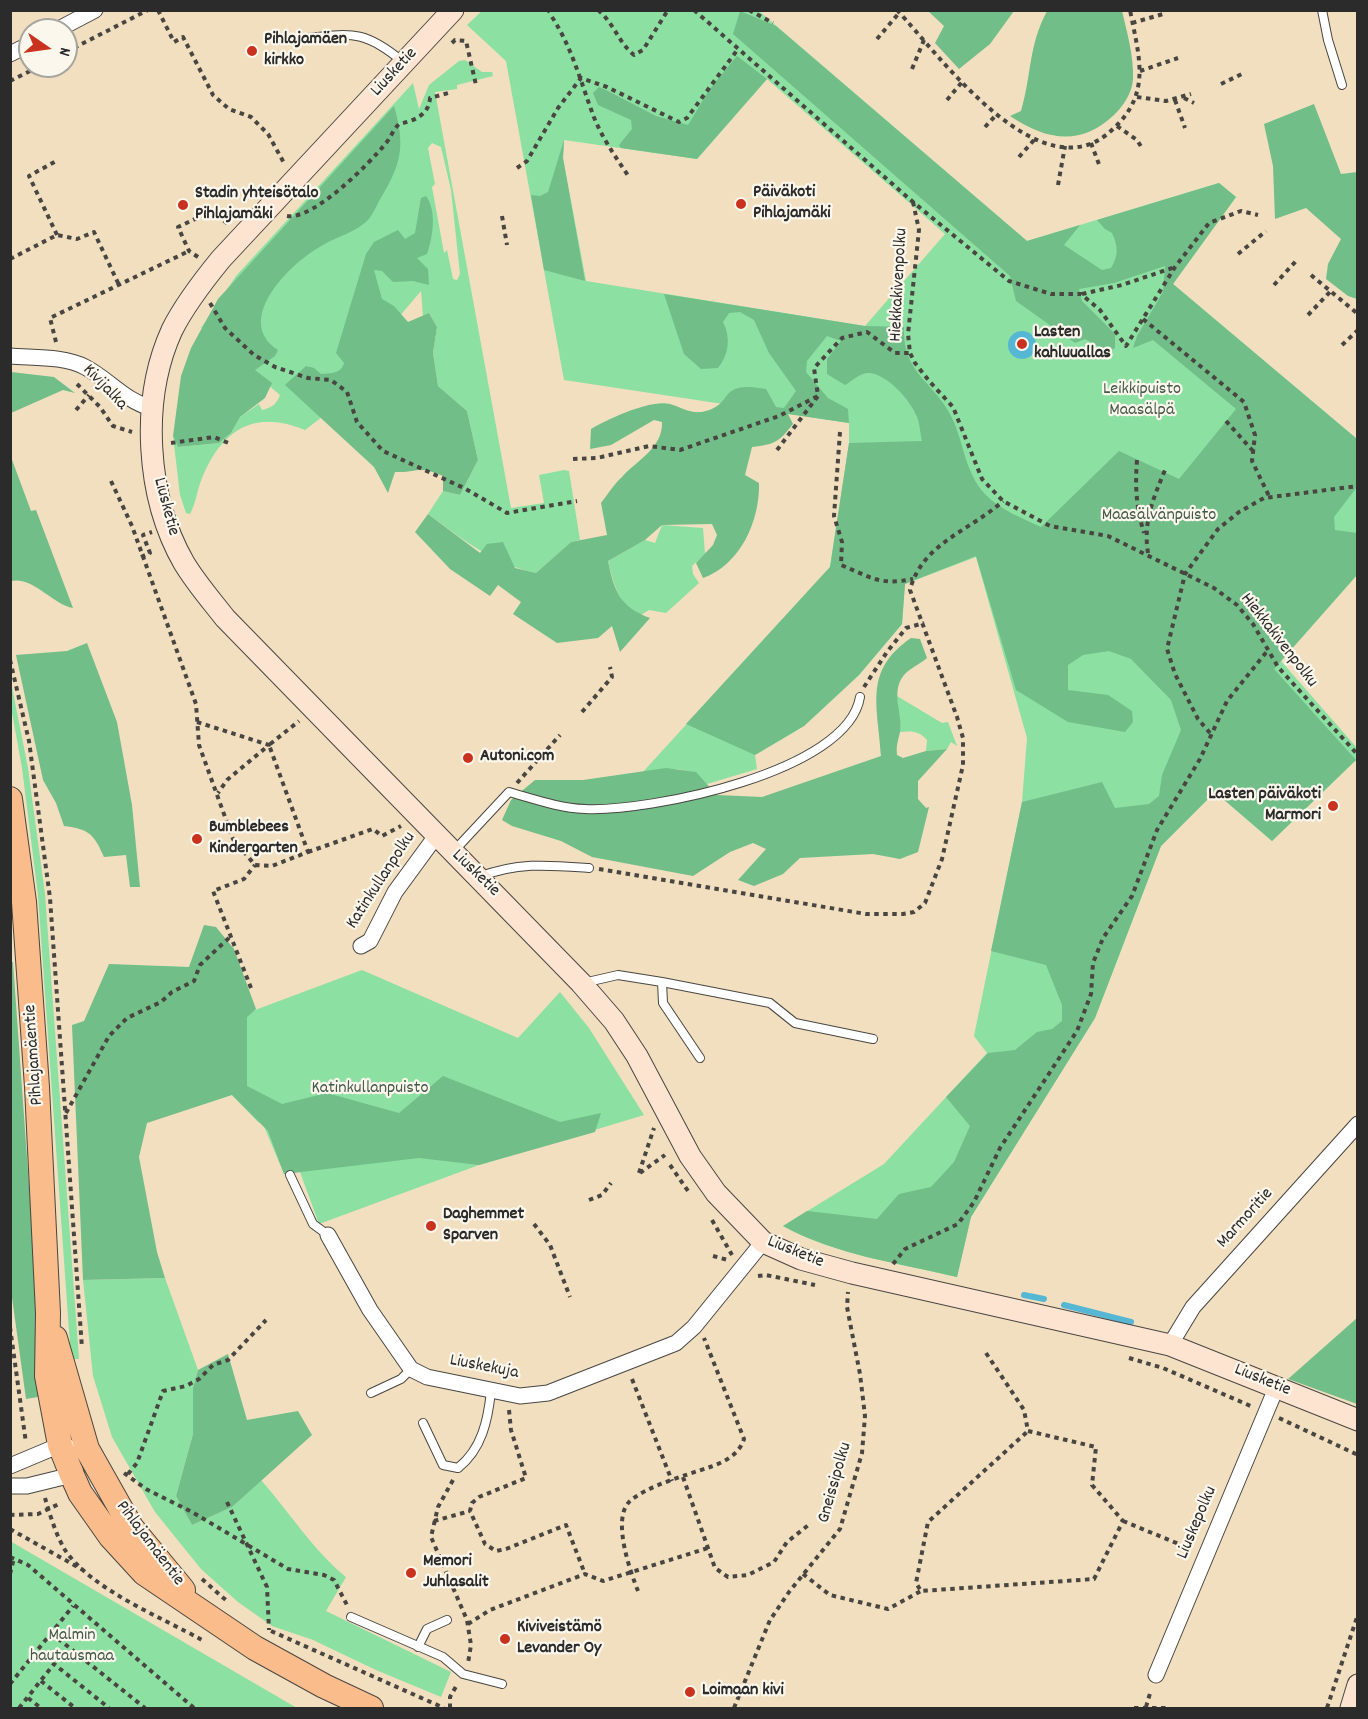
<!DOCTYPE html>
<meta charset="utf-8">
<style>
body{margin:0}
#map{position:relative;width:1368px;height:1719px;overflow:hidden;background:#f1dfc0;font-family:Dekko,sans-serif}
canvas{display:block}
.frame{position:absolute;inset:0;border:12px solid #2b2b2b;pointer-events:none}
.north{position:absolute;left:18px;top:18px;width:60px;height:60px;box-sizing:border-box;background:#fbf7ec;border:2px solid #a8a59f;border-radius:50%;rotate:103deg;font-size:16px;font-weight:700;line-height:24px;text-align:center;color:#2b2b2b}
.north::after{content:'';display:block;margin:auto;width:21px;height:27px;background:#c8321e;clip-path:polygon(50% 0,100% 100%,50% 72%,0 100%)}
</style>
<div id="map">
<canvas width="1368" height="1719"></canvas>
<div class="frame"></div>
<div class="north">N</div>
</div>
<script>
const ctx = document.querySelector('canvas').getContext('2d');
ctx.lineJoin = 'round';
function fillPath(path, color) {
  ctx.fillStyle = color;
  ctx.fill(path, 'evenodd');
}
function stroke(path, color, width, dash) {
  ctx.strokeStyle = color;
  ctx.lineWidth = width;
  ctx.lineCap = dash ? 'butt' : 'round';
  ctx.setLineDash(dash || []);
  ctx.stroke(path);
}
function drawText(font, color, halo, rows, align = 'center') {
  ctx.font = font + ' Dekko,sans-serif';
  ctx.lineWidth = 4.5;
  ctx.setLineDash([]);
  ctx.textBaseline = 'middle';
  ctx.strokeStyle = halo;
  ctx.fillStyle = color;
  for (const [text, x, y, turn = 0] of rows) {
    ctx.save();
    ctx.translate(x, y);
    ctx.rotate((+turn || 0) * Math.PI / 180);
    ctx.textAlign = isNaN(turn) ? turn : align;
    if (halo) ctx.strokeText(text, 0, 0);
    ctx.fillText(text, 0, 0);
    ctx.restore();
  }
}
fillPath(new Path2D(`
 M483,10L759,11L1027,241L1219,183L1236,197L1173,284L1357,439V575L1281,661L1357,748V762L1355,761L1272,841L1215,792L1161,846L1095,1018L971,1217L957,1277C898,1263 836,1255 783,1226L884,1164L987,1053L974,1036L1022,802L1027,738L976,557L905,584L902,624L859,675L804,726L755,755L757,769L707,784C688,764 668,768 642,773L830,567L849,443V423L564,380L506,61L467,25ZM767,79L945,234L865,326L586,281L563,158L564,140L697,159Z
 M465,60L482,72H492L493,76L457,85V89L435,92L511,508L544,503L539,475L564,470L569,471L580,540L571,542L536,573C491,563 464,540 428,514L443,491L460,495L478,460L467,411L438,386L433,353L437,327L429,313L423,316L421,291L317,413L322,417L305,430C255,409 222,429 202,478C197,490 196,503 190,514L186,513L180,495L173,436L178,447L219,443L231,433L240,417L259,404L262,410C271,408 277,404 280,395L201,328L236,276L413,83L419,109L429,85L459,61ZM432,143L441,147L451,190L460,274L457,280L453,279L447,250L444,253L432,187L435,184L428,148Z
 M662,525L703,528L705,554L692,566L693,574L699,583L666,613L649,610L641,615C619,607 613,582 608,561L645,540L655,543Z
 M10,677L28,768L45,894L79,1359H71L38,895L22,768L11,707Z
 M897,696L942,723L948,722L957,746L951,742L947,749L926,751L927,740C919,731 912,731 900,732Z
 M194,954L223,1022L362,970L518,1038L560,992L589,1028L644,1115L479,1165L319,1224L300,1172L284,1174L263,1124L258,1122L232,1095L130,966L189,967Z
 M165,1278L198,1370L193,1388V1434L176,1496L192,1525L232,1507L261,1480C290,1513 312,1549 346,1577L326,1611L451,1672L441,1697L376,1670L313,1640L272,1626L238,1602L201,1569L155,1512L112,1437L93,1376L83,1280Z
 M10,1541L297,1708H11Z`), '#8ce0a2');
fillPath(new Path2D(`
 M740,11L776,26L1027,241L1080,225L1064,245L1102,270L1111,268C1119,255 1118,246 1112,233L1105,229L1097,220L1219,183L1236,197L1173,284L1357,439V487L1334,517L1335,530L1357,533V575L1274,669L1356,760L1272,841L1215,792L1161,846L1095,1018L971,1217L957,1277C898,1263 836,1255 783,1226L807,1211L877,1219L899,1194L931,1187L954,1162L970,1126L946,1097L988,1053L1015,1050L1037,1032L1052,1029L1062,1021V1005L1046,965L991,951L1022,802L1102,782L1115,808L1149,804L1159,796L1162,775L1181,730L1171,700L1131,659L1109,651L1083,655L1068,665V690L1108,695L1132,711L1133,722L1125,732L1068,722L1016,690L976,556L905,584L902,624L859,675L804,726L755,755L686,724L830,567L849,443L922,441C920,433 920,424 917,417C911,401 888,375 870,373C861,372 852,381 845,385L827,374V359L841,341L827,336L807,361L806,372L828,398L848,409L849,423L788,414L793,424C778,443 775,444 752,447L745,475L759,483C760,521 740,565 703,578L696,563L713,545L717,535L712,524L662,525L645,540L608,561C614,591 620,607 650,618L620,652L612,626L598,638L557,643L513,614L521,602L498,585L490,596L450,569L415,532L428,514L480,553L487,544L503,542L515,568L536,573L571,542L607,535L601,503C608,494 614,484 622,477C637,460 663,448 662,422L654,420L611,445L590,449L591,429C608,419 651,399 670,404C683,408 692,415 706,411C735,403 717,380 766,389L776,407L784,408L796,391L769,353L754,320L740,312L729,313L723,322C731,338 729,354 718,368L701,369L684,354L664,294L865,326L904,327C902,374 935,382 952,418C964,443 965,473 985,494C1000,510 1022,518 1041,527L1119,451L1179,479L1236,409L1153,340L1133,348L1137,336L1163,292L1165,266L1114,283L1079,289L1082,301L1115,334V348L1108,352L1085,339L1075,343L1016,301L1010,276L733,34Z
 M928,11H1014L990,44L959,69L935,43L944,26Z
 M1047,11H1122C1127,32 1134,57 1133,79C1132,93 1124,105 1114,115C1080,147 1046,140 1010,116L1021,111C1032,74 1028,47 1047,11Z
 M737,56L767,79L697,159L621,148L619,145L632,129L631,120L598,105L593,93L599,87L606,90L656,116L688,125L709,90Z
 M1314,104L1341,174L1357,172V299L1348,296L1326,279L1328,264L1341,239L1306,208L1275,219L1273,166L1264,124Z
 M394,106C406,147 401,165 379,201C376,207 372,216 367,221C356,232 336,237 323,245C291,262 232,320 278,350L275,356L255,370L272,383L265,398L240,417L231,433L219,443L178,447L173,436L181,376L191,348L218,299Z
 M564,140L563,158L585,281L544,270L531,195L540,196L548,192Z
 M426,196C437,211 433,237 427,254L417,258L428,269L429,285L413,281L393,282L382,271L374,270L382,299L394,306L408,322L429,313L437,327L433,353L438,386L467,411L478,460L460,495L443,491V476C416,465 420,473 395,472L388,493L374,467L285,385L306,366L314,368L321,374C331,373 341,374 344,363L336,353L366,254L374,242L398,230L405,239L415,233L421,198Z
 M11,372L54,377L75,393L63,390L11,413Z
 M11,457L31,511L36,510L73,608C52,604 33,576 11,581Z
 M911,638L920,639L927,658C920,664 910,668 904,675C890,692 903,713 900,732C898,741 896,745 897,755L903,758L926,751L947,749L918,781V799L926,808L929,807L918,852L900,859L873,854L800,858L783,874L754,886L738,880L766,849L753,843L730,852L693,876L592,857L561,841L512,826L502,820L511,800L535,780H583L666,768L696,772L717,795L762,797L881,756C878,705 863,671 911,638Z
 M87,643L117,722L132,805L140,887H130L126,855L104,857C94,834 89,829 64,826L56,803L43,780L16,655L67,651Z
 M204,925L216,927L234,949L256,1009L247,1017V1086L282,1104L327,1093L399,1113L443,1076L560,1122L601,1113L595,1132L479,1165L419,1158L284,1174L268,1131L232,1095L147,1123L139,1157L157,1252L165,1278L83,1280L72,1025L84,1021L109,964L189,967Z
 M10,962H13L44,1396L26,1399L10,1283Z
 M1357,1318V1404L1288,1379Z
 M228,1354L247,1420L298,1411L312,1435L232,1507L192,1525L176,1496L193,1434V1388L198,1370Z`), '#71be88');
fillPath(new Path2D(`
 M1008 345a14 14 0 1 1 28 0a14 14 0 1 1-28 0Z`), '#56b7d4');
stroke(new Path2D(`
 M1024,1295L1044,1299
 M1064,1305L1131,1322`), '#56b7d4', 6);
const lane = new Path2D(`
 M1322,10L1328,40L1342,85
 M308,38C354,33 366,31 403,62
 M453,852L509,792C534,799 559,808 585,809C649,812 848,772 860,697
 M479,877C518,862 548,865 589,868
 M662,982L663,1003L700,1058
 M583,983L618,975L662,982L770,1003L795,1023L873,1039
 M290,1175L313,1224L328,1235
 M371,1393L401,1379L411,1369
 M423,1423L443,1465L458,1468C482,1449 488,1420 491,1391
 M351,1617L443,1657L463,1674L502,1684
 M418,1647L427,1629L447,1620`);
const street = new Path2D(`
 M57,30L95,10
 M10,54L30,44
 M10,356C34,358 64,356 85,367C111,381 122,399 153,409
 M361,946L370,941L395,892L436,836
 M328,1235L370,1310L411,1369L427,1377L520,1396L548,1393L676,1343L694,1327L763,1242
 M1170,1345L1193,1307L1358,1124
 M10,1466L60,1445L67,1446
 M10,1486H27L72,1475L75,1470
 M1156,1675L1277,1386`);
const secondary = new Path2D(`
 M453,10L221,259C203,281 185,304 172,330C140,400 146,497 184,563C196,583 211,600 225,618L581,983L614,1021L637,1056L690,1156L716,1193L763,1242L801,1259L852,1273L1170,1345L1358,1420
 M1351,1708L1358,1685`);
const primary = new Path2D(`
 M10,799L24,902L37,1087L48,1313L47,1376L60,1445L72,1475L80,1493L111,1537L144,1573L255,1648L324,1686L371,1708
 M55,1338L87,1449L131,1527L183,1590`);
stroke(lane, '#494641', 10);
stroke(street, '#494641', 17);
stroke(secondary, '#494641', 23);
stroke(primary, '#494641', 26);
stroke(new Path2D(`
 M158,10L174,42L183,37L213,95L229,109L251,117L268,134L284,163
 M598,10C614,23 618,42 634,55L643,50L668,10
 M694,10L913,202L1009,281L1051,294H1081L1100,310L1126,346L1175,267L1209,223L1241,211L1258,215
 M749,10L773,23
 M897,10C940,56 1042,198 1113,129C1152,93 1139,57 1130,10
 M547,12L549,10
 M552,17C571,46 580,79 592,112C600,135 615,156 629,177
 M1132,23L1163,14
 M877,39L899,13
 M452,43L455,40L466,41L476,85
 M66,52L148,10
 M912,69L924,40
 M1140,71L1178,58
 M10,81L40,66
 M1221,84L1244,73
 M1137,97L1166,101L1191,94
 M1184,98L1194,103
 M947,100L962,82
 M1175,100L1185,128
 M1117,126L1137,140L1142,148
 M985,127L996,115
 M1091,143L1100,167
 M1019,157L1034,140
 M517,168L527,161L558,108L581,78L607,87L679,122L687,118L738,49
 M1058,185L1065,146
 M913,202L919,230L908,334L910,353L915,363L930,382L953,407L982,479L1003,501L1050,526L1108,536L1214,588L1237,605L1253,624L1278,667L1358,755
 M287,216C314,220 370,163 386,143C391,137 393,130 399,124C414,121 429,115 430,98L452,92
 M502,216L507,245
 M57,235L29,176L58,160
 M1238,254L1266,231
 M198,257L189,251L178,227L212,211L228,224
 M10,259L57,235L77,239L94,232L119,285
 M1311,275L1358,314
 M1274,285L1296,261
 M1082,294L1122,285L1175,267
 M210,303L225,328L254,355L275,367L308,378L331,380L347,392L357,422L383,451L464,488L507,513L577,501
 M1308,315L1330,292
 M1143,319L1244,402L1255,435L1252,461L1269,496
 M56,342L50,318L189,251
 M1342,345L1358,330
 M77,384L100,407L113,426L132,432
 M76,410L89,395
 M1226,421L1253,451
 M840,432L834,516L842,542L841,565C871,577 879,586 913,579
 M171,443L214,437L231,444
 M777,450L818,396L814,368L842,338L867,332L895,353H910
 M573,459L597,458L649,446L680,450L779,416L818,396
 M1137,460C1135,486 1136,507 1144,533
 M111,481L132,526L196,704L199,745L233,839L255,865L272,866L308,852L269,745L299,721
 M1148,553C1143,522 1153,499 1165,470
 M141,557L150,553L143,535L152,532
 M10,660L29,741L50,898L82,1348
 M864,687L887,652L906,628L924,623
 M582,712L612,677L610,667
 M197,722L269,745L227,780L218,793
 M1210,733L1198,719L1175,674L1167,649L1185,574L1218,529L1239,512L1264,498L1358,486
 M517,783L560,735
 M308,852L373,829L382,836L401,826
 M599,869L866,914H903L914,912L925,903L942,859L963,765V738L957,717L910,590C922,543 970,531 1003,501
 M251,988L213,891L244,879L255,865
 M66,1113L109,1036L127,1018L161,1002L172,992L194,981L200,965L231,936
 M670,1165L688,1191
 M639,1173L654,1128
 M640,1173L665,1155
 M589,1200L602,1195L611,1183
 M712,1220L732,1255
 M534,1224L550,1245L570,1297
 M713,1256L728,1260
 M893,1264L905,1249L958,1224L974,1202L1000,1148L1077,1031L1091,994L1093,963L1103,938L1132,896L1157,830L1200,759L1227,701L1268,650
 M758,1276L766,1275L815,1285
 M10,1327L26,1443
 M986,1353L1024,1410L1028,1431
 M1129,1358L1163,1368L1253,1407
 M632,1379L672,1481
 M509,1410L511,1430L526,1478L479,1497L472,1503L470,1511L485,1544L496,1551L506,1549L566,1525L585,1574
 M1279,1418L1358,1455
 M1028,1431L1096,1447L1092,1485L1123,1521L1094,1579L921,1591L916,1583L928,1522Z
 M124,1473L146,1489L192,1512L288,1569L324,1575L334,1580L348,1607
 M128,1474L137,1463L163,1391L186,1386L199,1379L213,1365L228,1360L266,1320
 M683,1477L715,1568L728,1577L748,1575L774,1562L787,1542L811,1523
 M453,1480L438,1507L431,1537L467,1620L471,1645L468,1663
 M45,1498C50,1515 56,1535 65,1550C92,1590 161,1617 202,1640
 M227,1502L267,1587L269,1630
 M10,1515L38,1514L61,1503
 M434,1521L470,1511
 M1123,1521L1191,1549
 M10,1529L83,1570
 M10,1557L28,1565L194,1708
 M10,1574L14,1558
 M803,1574L830,1595L888,1609L921,1591
 M202,1579L228,1602
 M638,1591C630,1571 612,1520 629,1502C646,1486 687,1475 710,1467C724,1462 739,1455 744,1439L704,1338
 M468,1624L490,1610L585,1574L603,1581L708,1548
 M271,1631L444,1708
 M51,1633L145,1708
 M41,1681L75,1708
 M10,1684L73,1606
 M28,1698L41,1708
 M1146,1707L1151,1690
 M19,1708L54,1664L109,1708
 M450,1708V1697L458,1683
 M734,1708L770,1620L789,1592L840,1529L862,1453L865,1416L860,1374L847,1307L848,1292
 M1134,1708H1170
 M1327,1708L1358,1614`), '#494641', 4, [4.5, 4.5]);
stroke(lane, '#fff', 8);
stroke(street, '#fff', 15);
stroke(secondary, '#fde4d1', 21);
stroke(primary, '#fabc8b', 24);
for (const [x, y, r, color] of [
 [252,51,6,"#c8321e"],
 [741,204,6,"#c8321e"],
 [183,205,6,"#c8321e"],
 [1022,344,6,"#c8321e"],
 [468,758,6,"#c8321e"],
 [1333,806,6,"#c8321e"],
 [197,839,6,"#c8321e"],
 [431,1226,6,"#c8321e"],
 [411,1573,6,"#c8321e"],
 [505,1639,6,"#c8321e"],
 [690,1692,6,"#c8321e"]
]) {
  const dot = new Path2D();
  dot.arc(x, y, r, 0, 2 * Math.PI);
  ctx.fillStyle = color;
  ctx.fill(dot);
  stroke(dot, '#fbf7ec', 2);
}
drawText('bold 18px', '#2b2b2b', '#fbf7ec', [
 ["Pihlajamäen",264,41],
 ["kirkko",264,62],
 ["Päiväkoti",753,194],
 ["Pihlajamäki",753,215],
 ["Stadin yhteisötalo",195,195],
 ["Pihlajamäki",195,216],
 ["Lasten",1034,334],
 ["kahluuallas",1034,355],
 ["Autoni.com",480,758],
 ["Lasten päiväkoti",1321,796,"right"],
 ["Marmori",1321,817,"right"],
 ["Bumblebees",209,829],
 ["Kindergarten",209,850],
 ["Daghemmet",443,1216],
 ["Sparven",443,1237],
 ["Memori",423,1563],
 ["Juhlasalit",423,1584],
 ["Kiviveistämö",517,1629],
 ["Levander Oy",517,1650],
 ["Loimaan kivi",702,1692]
], 'left');
drawText('18px', '#2b2b2b', '#fbf7ec', [
 ["Liusketie",395,73,-47],
 ["Hiekkakivenpolku",900,285,-87],
 ["Kivijalka",104,388,46],
 ["Liusketie",165,507,75],
 ["Hiekkakivenpolku",1278,641,52],
 ["Liusketie",475,874,44],
 ["Katinkullanpolku",382,881,-57],
 ["Pihlajamäentie",35,1055,-94],
 ["Marmoritie",1246,1219,-48],
 ["Liusketie",795,1253,22],
 ["Liuskekuja",484,1368,11],
 ["Liusketie",1262,1381,22],
 ["Gneissipolku",836,1483,-74],
 ["Liuskepolku",1198,1523,-67],
 ["Pihlajamäentie",149,1544,53]
]);
drawText('18px', '#435849', '#fbf7ec', [
 ["Leikkipuisto",1142,391],
 ["Maasälpä",1142,412],
 ["Maasälvänpuisto",1159,517],
 ["Katinkullanpuisto",370,1090],
 ["Malmin",72,1637],
 ["hautausmaa",72,1658]
]);
</script>
